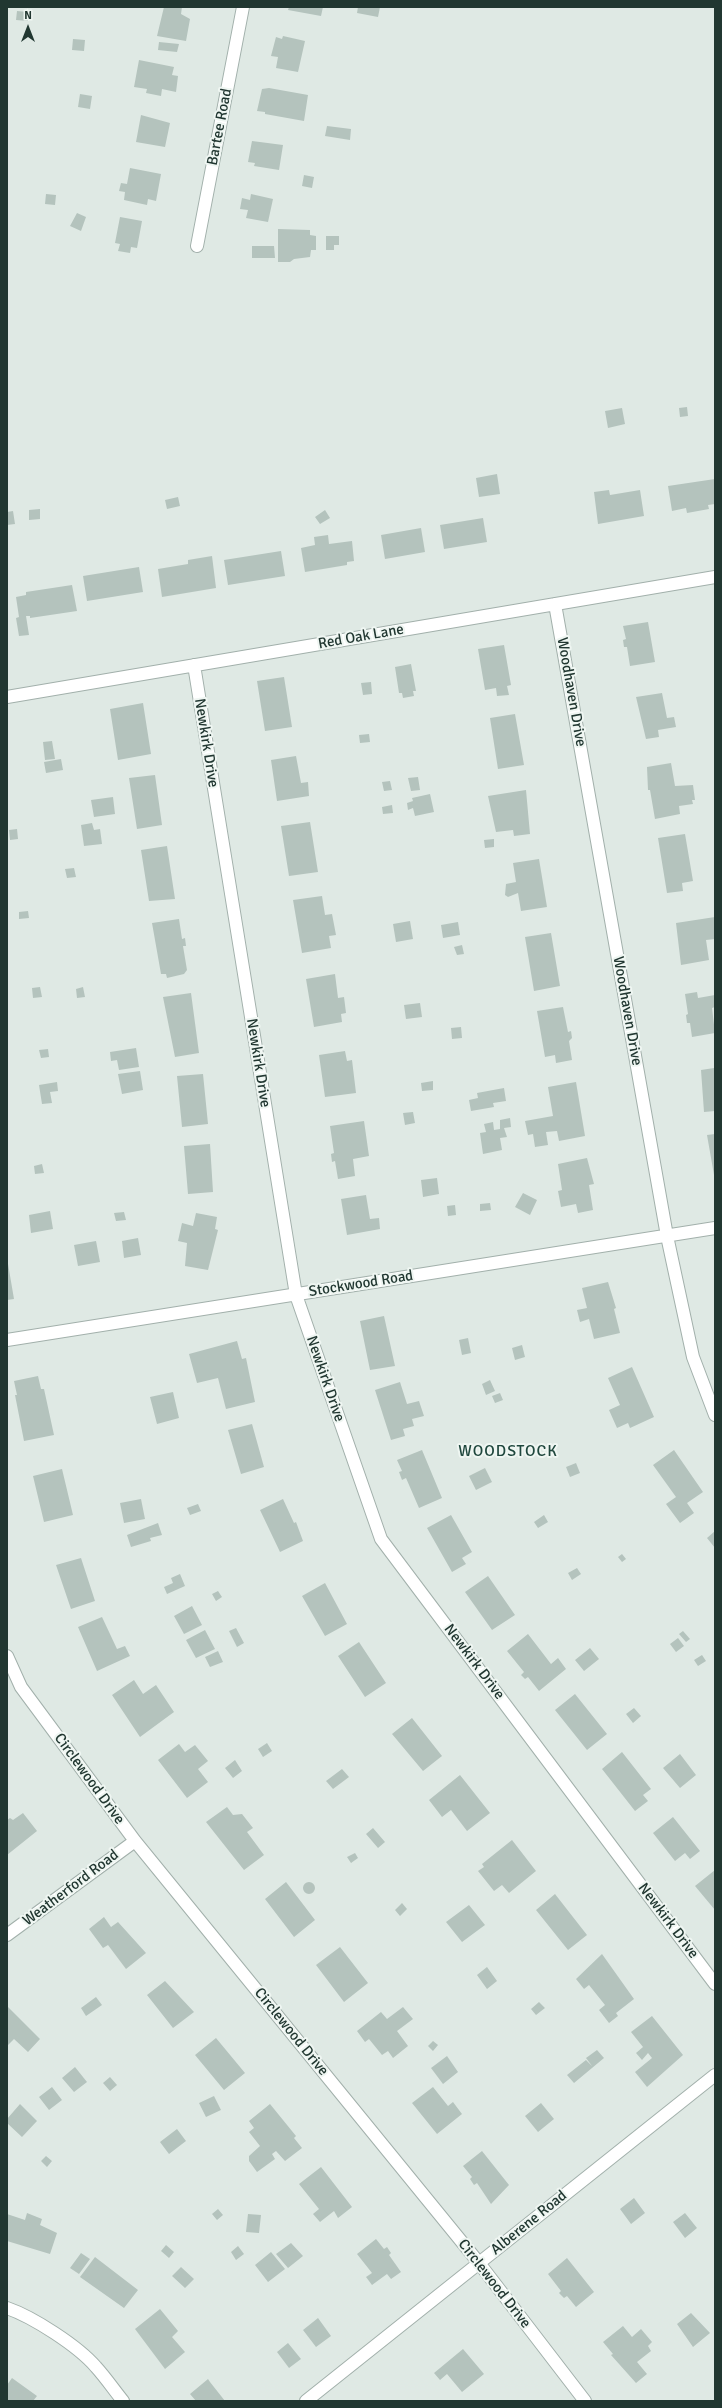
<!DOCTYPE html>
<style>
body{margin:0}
#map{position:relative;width:722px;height:2408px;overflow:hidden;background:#dfe9e4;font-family:Signika,sans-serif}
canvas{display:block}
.frame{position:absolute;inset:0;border:8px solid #213731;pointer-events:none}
.north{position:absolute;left:8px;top:8px;width:40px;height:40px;-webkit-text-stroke:3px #eff6f2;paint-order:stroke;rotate:0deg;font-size:11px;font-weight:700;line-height:16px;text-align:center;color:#213731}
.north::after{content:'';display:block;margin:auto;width:14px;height:18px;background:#213731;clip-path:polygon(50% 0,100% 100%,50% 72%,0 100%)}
</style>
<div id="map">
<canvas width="722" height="2408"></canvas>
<div class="frame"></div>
<div class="north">N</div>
</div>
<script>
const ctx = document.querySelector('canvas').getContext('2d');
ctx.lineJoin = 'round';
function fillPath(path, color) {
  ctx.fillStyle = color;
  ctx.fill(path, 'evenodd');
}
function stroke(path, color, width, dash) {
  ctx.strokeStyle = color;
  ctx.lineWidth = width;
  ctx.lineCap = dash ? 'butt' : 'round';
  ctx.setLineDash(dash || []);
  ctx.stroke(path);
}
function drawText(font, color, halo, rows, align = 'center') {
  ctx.font = font + ' Signika,sans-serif';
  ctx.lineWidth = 4;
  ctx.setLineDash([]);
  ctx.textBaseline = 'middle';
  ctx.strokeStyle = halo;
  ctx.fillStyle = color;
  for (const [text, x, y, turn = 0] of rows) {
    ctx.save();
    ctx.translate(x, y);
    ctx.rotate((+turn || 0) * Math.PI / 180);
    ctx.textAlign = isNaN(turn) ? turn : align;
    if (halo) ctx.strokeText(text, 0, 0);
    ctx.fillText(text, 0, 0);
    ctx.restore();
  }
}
fillPath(new Path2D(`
 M164,7H182L181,14L190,19L186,41L157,36Z
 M289,7H323L321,16L288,10Z
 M358,7H380L378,17L357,13Z
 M17,11L29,12L28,21L16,20Z
 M283,36L305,41L298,72L276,68L278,57L271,56L276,37L282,39Z
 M73,39L85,40L84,51L72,50Z
 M159,42L179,44L177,52L158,50Z
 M139,60L174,67L172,75L178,76L176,92L162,89L161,96L146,93L147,89L134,87Z
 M269,88L308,95L304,121L265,114V112L257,111L262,89Z
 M80,94L92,96L90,109L78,107Z
 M141,115L170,123L165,147L136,142Z
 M327,126L351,129L350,140L325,136Z
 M252,141L283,145L279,170L254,166L255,163L248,162Z
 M130,168L161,174L156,201L148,199L147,205L124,200L125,192L119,191L121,183L127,184Z
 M304,175L314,177L312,188L302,186Z
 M46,194L56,195L55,205L45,204Z
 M251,194L273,199L268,222L246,218L248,210L240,209L242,198L250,200Z
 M77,213L86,217L81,231L70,226Z
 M120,217L142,221L137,248L131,247L130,253L118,251L120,244L115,243Z
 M278,229L310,230V235L316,236V250H311L310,257L294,259L290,262H278Z
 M326,236H339V245H334V250H326Z
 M252,246H274L275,258H252Z
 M687,407L688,416L680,417L679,408Z
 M622,408L625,424L608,428L605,411Z
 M497,474L500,494L479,497L476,478Z
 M715,479V504L708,505L709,509L687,513L686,508L672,511L668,486Z
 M609,490L610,495L640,490L644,516L598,524L594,492Z
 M178,497L180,506L167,509L165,500Z
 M40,509V519L29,520V510Z
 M325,510L330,518L320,524L315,517Z
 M13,511L15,524L7,525V512Z
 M483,518L487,542L444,549L440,525Z
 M421,528L425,552L385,559L381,535Z
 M328,535L329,544L352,541L354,561L347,562V565L305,572L301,548L315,545L314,537Z
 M281,551L285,576L228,585L224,560Z
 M212,556L216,588L162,597L158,569L188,564V560Z
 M139,567L143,592L87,601L83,576Z
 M72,585L77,611L30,618V616H26L29,635L19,636L16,618L19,617L16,597L26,595V592Z
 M648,622L655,662L630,666L627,647H624L623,640L626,639L623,626Z
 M504,645L511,685L507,686L509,695L497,696L496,688L485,690L478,649Z
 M411,664L416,691H413L414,696L403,698L402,693H399L395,667Z
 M284,677L292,727L265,731L257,681Z
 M371,682L372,694L363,695L361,683Z
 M662,693L667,718L674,717L676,727L658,730L659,737L646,739L636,697Z
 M143,703L151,754L118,760L110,709Z
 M515,714L524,765L498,769L490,718Z
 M369,734L370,742L360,743L359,735Z
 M52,741L55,759L45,760L43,742Z
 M296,756L301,783L308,782L309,796L277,801L271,760Z
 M61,759L63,770L46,773L44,762Z
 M671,763L675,786L693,785L695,800H692L693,804L679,806L680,814L655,819L650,790H648L647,767Z
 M155,775L162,825L137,829L129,778Z
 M418,777L420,790L411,791L408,778Z
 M390,781L392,790L384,791L382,782Z
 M526,790L530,834L514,836L513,830L496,832L488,796Z
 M430,794L434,812L415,816L413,808L408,810L407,803L413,801L412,798Z
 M113,797L115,814L94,817L91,800Z
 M392,805L393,813L383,814L382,807Z
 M310,822L318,872L289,876L281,826Z
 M92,823L94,830L100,829L102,844L84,846L81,825Z
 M17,829L18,839L10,840L9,830Z
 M685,834L693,881L682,883L683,891L667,893L658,838Z
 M494,839V847L485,848L484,840Z
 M167,846L175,899L149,901L141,850Z
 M539,859L547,907L521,911L518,893L508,897L505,895L506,884L516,882L513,863Z
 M74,868L76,877L67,878L65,869Z
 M322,896L325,915L332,914L336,935L329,936L331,948L302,953L293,900Z
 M28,911L29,918L19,919V912Z
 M715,917V939L706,940L709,960L681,965L676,923Z
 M179,919L182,939L185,938L186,946H183L187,970L184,974L167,978L166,974H161L152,923Z
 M410,921L413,939L396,942L393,924Z
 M458,922L460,935L443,938L441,925Z
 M551,933L560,986L534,991L525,937Z
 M462,945L464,954L457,955L454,947Z
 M335,974L338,998L344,997L346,1013L341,1014L342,1022L314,1027L306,979Z
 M40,987L42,997L33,998L32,988Z
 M83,987L85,997L77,998L76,989Z
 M697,992L698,998L715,995V1007L712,1008L715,1033L692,1037L690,1023H687L686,1015L688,1014L685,994Z
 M191,993L199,1053L175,1057L163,997Z
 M420,1003L422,1017L406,1019L404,1005Z
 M563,1007L568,1032L571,1031L572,1038L569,1041L572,1060L556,1063L555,1055L545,1057L537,1011Z
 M461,1027L462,1038L452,1039L451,1028Z
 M136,1048L139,1067L119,1070L117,1060L111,1061L110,1052Z
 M48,1049L49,1057L41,1058L39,1050Z
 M345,1051L347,1061L352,1060L356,1093L325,1097L319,1055Z
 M714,1068L715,1111L704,1112L701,1070Z
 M140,1071L143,1090L122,1094L118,1074Z
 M203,1074L208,1124L182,1127L177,1076Z
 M433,1081V1090L422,1091L421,1083Z
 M57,1082L58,1091L50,1092L52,1103L42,1104L39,1085Z
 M576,1082L585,1136L559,1141L557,1131L546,1132L548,1145L535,1147L533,1134L528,1135L525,1121L553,1116L548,1087Z
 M504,1088L506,1101L493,1103L494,1107L471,1111L469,1100L478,1098L477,1093Z
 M413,1112L415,1123L405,1125L403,1113Z
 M510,1118L511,1127L504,1128L507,1137L500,1138L502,1150L483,1154L480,1133L486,1132L484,1124L493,1122L494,1130L500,1129V1120Z
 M364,1121L369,1156L353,1159L355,1176L338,1179L335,1161L332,1162L331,1154L334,1153L330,1126Z
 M715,1134V1174L714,1175L707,1135Z
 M210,1144L213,1192L188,1194L184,1146Z
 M587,1158L594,1184L589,1185L593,1210L578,1213L576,1204L561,1207L558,1191L562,1190L558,1164Z
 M42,1164L44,1173L35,1174L34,1166Z
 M437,1178L439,1194L423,1197L421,1180Z
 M523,1193L537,1200L530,1215L515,1207Z
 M366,1195L370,1219L379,1218L380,1229L347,1235L341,1199Z
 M490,1203L491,1210L480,1211V1204Z
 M455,1205L456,1215L448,1216L447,1206Z
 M50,1211L53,1229L31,1233L29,1215Z
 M124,1212L126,1220L116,1221L114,1213Z
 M196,1213L217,1217L215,1229L218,1230L208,1270L185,1266L187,1243L178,1241L182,1223L193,1226Z
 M138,1238L141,1255L124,1258L122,1241Z
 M96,1241L100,1262L78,1266L74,1245Z
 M7,1258L14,1299L7,1300Z
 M608,1282L616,1308L614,1309L620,1333L594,1339L589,1319L580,1322L577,1310L587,1308L582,1288Z
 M384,1316L395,1366L370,1370L360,1321Z
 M468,1338L471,1353L462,1355L459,1340Z
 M237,1341L242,1359L246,1358L255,1402L226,1409L218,1378L197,1383L189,1354Z
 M522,1345L525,1357L515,1360L512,1348Z
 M632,1367L654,1417L630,1428L628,1423L617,1428L609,1410L620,1405L608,1378Z
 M38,1376L41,1389H44L54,1435L24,1441L15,1395H17L14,1381Z
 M490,1380L495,1391L486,1395L482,1384Z
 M400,1382L407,1404L419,1401L424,1416L412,1419L414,1426L403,1429L405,1436L391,1440L375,1390Z
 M173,1392L179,1418L157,1424L150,1397Z
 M500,1393L503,1400L495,1403L492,1396Z
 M252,1424L264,1467L241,1474L228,1430Z
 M422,1450L442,1498L419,1508L406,1478L402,1480L399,1472L402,1471L397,1460Z
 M674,1450L703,1492L687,1503L694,1513L680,1523L666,1504L676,1497L653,1465Z
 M576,1463L580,1473L570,1477L566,1467Z
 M485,1468L492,1482L476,1490L469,1476Z
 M62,1469L73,1515L44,1522L33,1476Z
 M141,1499L145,1519L124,1523L120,1503Z
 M283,1499L294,1523L296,1522L303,1541L280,1552L260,1510Z
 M198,1504L201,1511L190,1515L187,1508Z
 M451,1515L472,1552L462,1558L466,1564L452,1572L427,1528Z
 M544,1515L548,1522L538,1528L534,1522Z
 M158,1523L162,1535L150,1538L151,1541L131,1547L127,1535Z
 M715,1531V1548L707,1538Z
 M622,1554L626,1559L622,1562L618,1557Z
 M81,1558L95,1601L71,1609L56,1565Z
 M577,1568L581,1574L572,1580L568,1573Z
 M180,1574L185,1586L167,1594L164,1587L173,1583L171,1578Z
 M488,1576L515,1615L492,1630L465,1592Z
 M325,1583L347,1624L325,1636L302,1596Z
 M218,1591L222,1597L216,1601L212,1594Z
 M192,1606L202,1625L184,1634L174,1616Z
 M102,1617L117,1649L125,1646L130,1656L97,1671L78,1627Z
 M236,1628L244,1643L237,1647L229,1631Z
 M205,1630L215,1649L196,1658L186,1640Z
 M683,1631L690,1639L686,1642L679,1634Z
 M528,1634L551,1664L558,1658L566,1669L539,1691L528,1677L525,1679L521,1675L524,1672L507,1651Z
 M678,1638L684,1646L676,1652L670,1644Z
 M359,1642L386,1683L365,1697L338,1656Z
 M590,1648L599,1659L584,1671L575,1660Z
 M218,1651L223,1662L210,1667L205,1657Z
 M702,1655L706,1661L698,1666L694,1660Z
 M134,1680L143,1694L156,1685L174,1712L140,1737L112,1695Z
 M575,1694L607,1734L587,1750L555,1710Z
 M634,1708L641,1716L633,1723L626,1714Z
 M412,1718L442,1756L423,1771L392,1734Z
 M267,1743L272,1751L263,1757L258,1749Z
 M179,1744L185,1752L195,1745L208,1761L198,1769L208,1782L187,1798L158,1760Z
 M622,1752L651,1789L643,1795L648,1801L635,1811L602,1769Z
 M680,1754L696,1775L680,1788L663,1768Z
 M235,1760L242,1771L233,1778L225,1768Z
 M342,1769L349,1777L333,1789L326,1781Z
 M460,1775L490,1813L467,1831L451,1810L442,1817L429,1800Z
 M227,1807L233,1815L242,1814L253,1828L247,1832L264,1855L244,1870L206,1822Z
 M23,1813L37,1831L7,1855V1820L10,1818L13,1820Z
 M673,1817L700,1851L690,1859L685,1853L675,1861L653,1833Z
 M373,1828L385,1842L378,1848L366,1834Z
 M512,1840L536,1871L509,1893L502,1885L494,1891L478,1871L484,1867L482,1864Z
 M355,1853L358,1858L351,1863L347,1857Z
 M715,1870V1910L695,1886Z
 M303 1888a6 6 0 1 1 12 0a6 6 0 1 1-12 0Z
 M286,1882L315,1920L294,1937L265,1899Z
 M555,1894L587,1935L568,1950L536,1910Z
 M402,1903L407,1909L400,1916L395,1910Z
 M469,1905L485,1925L462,1942L446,1922Z
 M104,1917L111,1927L118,1922L146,1953L126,1969L108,1945L103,1948L89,1929Z
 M340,1947L368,1983L344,2002L316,1965Z
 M602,1954L634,1999L616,2013L618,2016L609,2023L599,2010L605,2005L589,1985L584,1989L576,1979Z
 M487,1967L497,1981L487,1989L477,1975Z
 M165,1981L194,2012L173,2028L147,1995Z
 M96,1997L102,2005L86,2016L81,2008Z
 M539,2002L545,2008L536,2015L531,2009Z
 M8,2007L40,2039L28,2052L14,2039L7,2046Z
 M403,2007L413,2019L397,2031L408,2046L393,2058L388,2051L382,2055L369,2039L365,2042L357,2031L381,2012L387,2019Z
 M652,2016L683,2055L647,2087L635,2072L652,2058L648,2053L642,2060L636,2053L643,2047L631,2032Z
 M216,2038L245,2073L224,2090L195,2055Z
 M433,2041L438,2045L433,2051L428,2046Z
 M597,2050L604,2058L574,2083L567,2075L586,2060L592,2066L586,2058Z
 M447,2056L458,2072L443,2084L431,2068Z
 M75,2067L87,2082L74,2092L62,2078Z
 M110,2077L117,2085L110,2091L103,2083Z
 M52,2087L62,2100L49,2110L39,2097Z
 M433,2087L448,2106L453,2102L462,2114L437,2134L412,2103Z
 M214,2096L221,2110L206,2117L199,2103Z
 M541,2103L554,2119L538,2132L525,2116Z
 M20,2104L37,2121L22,2137L7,2123V2119Z
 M270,2104L296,2136L294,2138L302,2148L285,2161L276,2151L272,2154L275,2159L257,2172L249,2161V2156L260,2146L249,2132L254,2128L249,2121Z
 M177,2129L186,2141L169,2154L160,2142Z
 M482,2151L509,2185L491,2204L477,2183L474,2185L470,2179L472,2177L463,2166Z
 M46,2156L52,2161L47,2167L41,2161Z
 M321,2167L352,2207L338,2218L334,2211L320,2222L313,2214L319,2209L299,2184Z
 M634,2198L645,2213L631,2224L620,2209Z
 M218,2209L223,2215L217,2220L212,2214Z
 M27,2213L42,2219L40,2225L57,2233L50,2254L7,2241V2214L25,2220Z
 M685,2213L697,2228L685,2238L673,2222Z
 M248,2214L261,2215L259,2233L246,2232Z
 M376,2239L384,2249L387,2247L391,2253L389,2255L401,2272L391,2279L387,2274L372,2285L366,2277L372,2273L357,2254Z
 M291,2243L303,2256L288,2268L276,2254Z
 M166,2245L174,2252L169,2258L161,2251Z
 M238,2246L244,2254L236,2260L231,2252Z
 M271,2252L285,2269L268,2282L255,2265Z
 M81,2253L90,2259L79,2274L70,2268Z
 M95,2257L138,2290L124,2308L80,2277Z
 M567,2258L594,2292L576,2307L567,2296L564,2298L559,2293L561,2291L548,2274Z
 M181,2267L194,2279L185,2288L172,2276Z
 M160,2309L178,2331L172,2337L185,2352L165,2369L135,2329Z
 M691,2313L710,2333L693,2347L677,2324Z
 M318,2318L331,2336L316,2347L303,2330Z
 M623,2326L632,2337L641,2329L652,2342L648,2346L651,2351L637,2362L647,2374L636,2383L611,2355L613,2354L603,2342Z
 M288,2343L301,2359L289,2368L277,2352Z
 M463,2349L484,2374L462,2392L447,2374L440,2380L434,2373Z
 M12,2378L37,2396L33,2401H7V2385Z
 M208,2379L210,2382L225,2401H196L190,2394Z`), '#b4c3bd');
const minor = new Path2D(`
 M197,246L243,7
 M555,604L667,1236L693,1357L715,1415
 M194,665L296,1295L381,1539L715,1984
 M7,697L715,577
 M7,1340L715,1228
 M7,1656L21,1687L135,1841L479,2263L585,2401
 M7,1935L135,1841
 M7,2308C33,2317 78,2346 96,2367C106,2378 114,2390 123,2401
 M306,2401L715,2075`);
stroke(minor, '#a2b0ab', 14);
stroke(minor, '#fff', 12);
drawText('15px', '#213731', '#eff6f2', [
 ["Bartee Road",220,127,-79],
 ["Red Oak Lane",361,637,-10],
 ["Woodhaven Drive",571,692,80],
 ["Newkirk Drive",206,743,81],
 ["Woodhaven Drive",627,1011,80],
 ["Newkirk Drive",258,1063,81],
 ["Stockwood Road",361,1284,-9],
 ["Newkirk Drive",325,1379,71],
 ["Newkirk Drive",474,1662,53],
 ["Circlewood Drive",89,1779,54],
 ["Weatherford Road",71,1888,-37],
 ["Newkirk Drive",668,1921,53],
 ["Circlewood Drive",291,2032,51],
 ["Alberene Road",529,2223,-39],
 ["Circlewood Drive",494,2284,52]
]);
ctx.letterSpacing = '1px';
drawText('16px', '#1f473d', '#eff6f2', [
 ["WOODSTOCK",508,1452]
]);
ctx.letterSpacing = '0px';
</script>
